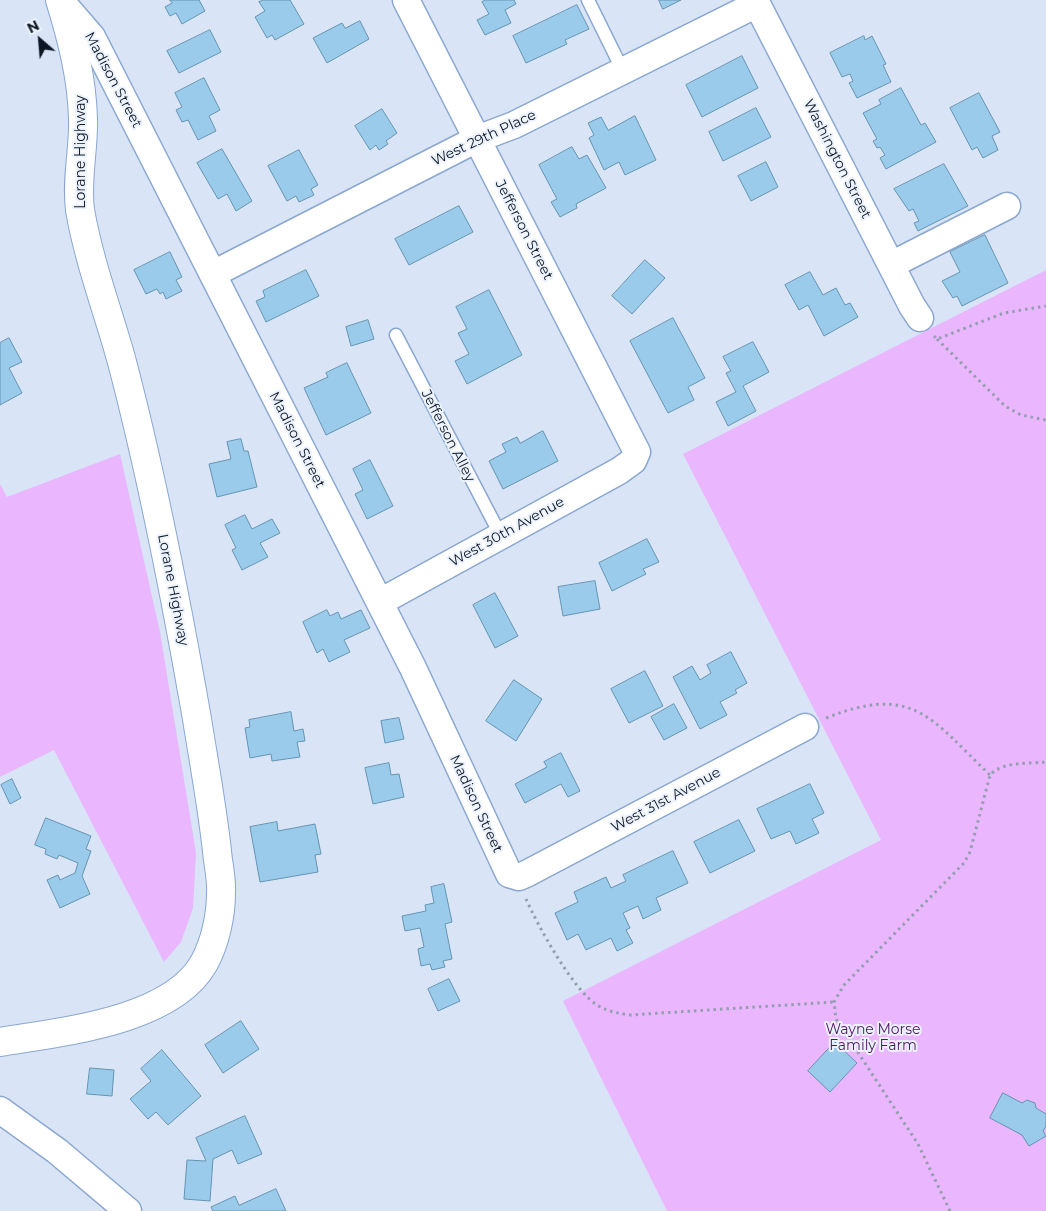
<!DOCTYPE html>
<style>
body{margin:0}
#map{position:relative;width:1046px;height:1211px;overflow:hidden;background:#d9e5f7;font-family:Montserrat,sans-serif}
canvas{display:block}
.north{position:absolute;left:15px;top:15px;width:50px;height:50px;-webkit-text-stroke:4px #ecf2fb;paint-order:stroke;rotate:333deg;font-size:14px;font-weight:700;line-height:20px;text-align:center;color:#0c1625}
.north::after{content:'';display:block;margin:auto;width:18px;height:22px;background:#0c1625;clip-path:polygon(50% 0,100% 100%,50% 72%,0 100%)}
</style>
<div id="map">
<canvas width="1046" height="1211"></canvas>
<div class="north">N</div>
</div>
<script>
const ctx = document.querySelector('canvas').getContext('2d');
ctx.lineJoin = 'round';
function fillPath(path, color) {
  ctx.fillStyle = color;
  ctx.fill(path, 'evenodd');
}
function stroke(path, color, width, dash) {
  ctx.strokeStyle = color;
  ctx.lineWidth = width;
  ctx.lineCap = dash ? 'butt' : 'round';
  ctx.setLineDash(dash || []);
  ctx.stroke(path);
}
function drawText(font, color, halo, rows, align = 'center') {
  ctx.font = font + ' Montserrat,sans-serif';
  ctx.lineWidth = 4;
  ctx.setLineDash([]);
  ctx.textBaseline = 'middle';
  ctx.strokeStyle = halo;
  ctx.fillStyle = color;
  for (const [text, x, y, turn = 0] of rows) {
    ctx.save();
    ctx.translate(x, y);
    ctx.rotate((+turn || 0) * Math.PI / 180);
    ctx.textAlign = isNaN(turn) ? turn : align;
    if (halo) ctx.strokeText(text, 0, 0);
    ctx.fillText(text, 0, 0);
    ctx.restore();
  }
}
fillPath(new Path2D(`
 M1046,270V1211H667L563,1001L881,840L683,454Z
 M120,454L160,632L196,853L193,908L181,942L164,962L54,750L0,777V484L7,497Z`), '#eab6fe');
const building = new Path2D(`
 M170,0H199L205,11L182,24L176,13L170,16L165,7L172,3Z
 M264,0H290L304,24L275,40L272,35L267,38L255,17L265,11L259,2Z
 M486,0H514L516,4L505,10L511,23L485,35L477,20L489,14L482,2Z
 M659,0H681L663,9Z
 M577,5L589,29L565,40L567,44L526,63L513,36Z
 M360,21L369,39L327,63L313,38L342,23L345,28Z
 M210,30L221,52L179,73L167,51Z
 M864,36L865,40L872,36L886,64L883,65L891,82L857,98L849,83L853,81L850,74L842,77L830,53Z
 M742,56L758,88L702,117L686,85Z
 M204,78L220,110L209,116L216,131L198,140L188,120L182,122L176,110L182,107L175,93Z
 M901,88L921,125L925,123L936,142L886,169L880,158L885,155L880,147L877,148L873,141L877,139L863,113L881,104L879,100Z
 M979,93L1000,132L992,136L998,150L983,158L977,147L972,150L950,108Z
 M756,108L771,137L723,161L709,132Z
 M382,109L397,133L386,141L388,144L379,150L376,145L370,150L355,126Z
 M635,116L656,160L625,175L619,162L604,170L589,138L594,135L588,123L601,117L608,130Z
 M572,147L579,159L587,155L606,188L576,204L577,208L560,217L551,202L557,199L539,165Z
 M222,149L252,201L236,211L227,194L218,199L197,163Z
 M299,150L318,185L311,189L314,195L299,202L296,196L287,201L268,166Z
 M766,162L778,187L751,201L738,176Z
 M944,164L968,206L918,231L914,223L919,221L913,209L909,211L894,189Z
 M459,206L473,232L409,265L395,239Z
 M985,235L1008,283L962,306L957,296L953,298L942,281L960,272L950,252Z
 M170,252L182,277L176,280L182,291L166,299L163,292L160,294L157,289L146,294L134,270Z
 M645,260L665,278L632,314L612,296Z
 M306,270L319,296L266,322L256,301L265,297L263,291Z
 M810,272L823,295L836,288L845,305L850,303L858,317L824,336L808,305L799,310L785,285Z
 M489,290L522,355L467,384L455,361L469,354L458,333L467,329L456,307Z
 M673,318L705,378L688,387L694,400L668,413L630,341Z
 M368,320L374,339L351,346L346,327Z
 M9,338L22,362L9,368L22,393L0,405V343Z
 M753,342L769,372L743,386L756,411L728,426L716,402L736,392L726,373L731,371L723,357Z
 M347,363L371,413L326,435L304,388L328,377L326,373Z
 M543,431L558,461L503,489L489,461L506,452L502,444L517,437L520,443Z
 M241,439L244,451H248L257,487L217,497L209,464L231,459L227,442Z
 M370,460L393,506L367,519L355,494L363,490L353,469Z
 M245,515L252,529L272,519L280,533L260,543L268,557L242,570L232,550L236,548L225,525Z
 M647,539L659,562L643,569L646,574L612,591L599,563Z
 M595,581L600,609L563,616L558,587Z
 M495,593L518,636L495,648L473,605Z
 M327,610L330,616L338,612L341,619L361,610L370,628L344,640L350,652L329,662L323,649L317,653L303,622Z
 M731,652L747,683L735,690L737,693L720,702L727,715L700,729L673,677L692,666L700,680L711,673L707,665Z
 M645,671L663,706L629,723L611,689Z
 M514,680L542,699L516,741L486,721Z
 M674,704L687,728L664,740L651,717Z
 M291,712L294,731L303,729L305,741L297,742L300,757L272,761L271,754L250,758L245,728L250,727L249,720Z
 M399,718L404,739L385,743L381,721Z
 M561,753L580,791L568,797L561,784L525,803L515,784L547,767L544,762Z
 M389,763L391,775L399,774L404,797L373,804L365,768Z
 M12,779L21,798L10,804L1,785Z
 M810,784L824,813L812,819L819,833L796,844L790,831L771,839L757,809Z
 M46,818L91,836L86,849L91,851L82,876L90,894L60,908L47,880L58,875L60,880L75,873L78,863L59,855L57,859L45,854L46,849L35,845Z
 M739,820L755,851L710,873L694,842Z
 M277,822L278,831L315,824L321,854L315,855L318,872L260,882L250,827Z
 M673,851L688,883L656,898L661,910L643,919L638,906L623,913L630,928L626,930L633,943L617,951L611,938L586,950L578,934L567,940L555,913L578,902L574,892L606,877L611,888L626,881L623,875Z
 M444,884L452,922L445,924L452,959L443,961L445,967L432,970L430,964L421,966L418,949L424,947L420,928L405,931L402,916L426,911L425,905L434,903L431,887Z
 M449,979L460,1001L438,1011L428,989Z
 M241,1021L259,1049L223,1073L205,1045Z
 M835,1042L857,1063L830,1092L808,1071Z
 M162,1050L201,1096L168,1125L156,1112L148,1119L130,1099L151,1081L141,1069Z
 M90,1068L114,1070L112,1096L87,1094Z
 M1003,1093L1022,1103L1027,1100L1035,1103L1036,1108L1046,1114V1126L1043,1131L1046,1136L1029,1146L1022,1135L990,1118Z
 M245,1116L262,1154L238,1164L232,1150L213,1159L210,1201L184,1199L187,1160L206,1161L196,1138Z
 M276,1189L286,1211H213L211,1207L235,1196L239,1205Z`);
fillPath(building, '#9acbea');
stroke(building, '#6494b1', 1);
const service = new Path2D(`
 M588,0L623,71
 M396,335L501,536`);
const minor = new Path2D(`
 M60,0L92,37L413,668L509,874L519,877L526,874L805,727
 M755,0L912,306L920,318
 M891,265L1007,206
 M213,274L477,139L514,125L757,4
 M380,602L619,471L633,461L637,452L406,0
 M0,1110L57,1151L128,1211`);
const tertiary = new Path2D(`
 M0,1042C59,1032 171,1022 204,963C215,943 221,916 221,893C222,879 218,864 217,851C212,806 204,763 197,719C176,599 153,480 122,362C108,311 89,262 80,210C76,179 84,149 83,119C82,78 72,39 60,0`);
stroke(service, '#8aa7d0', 15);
stroke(minor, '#8aa7d0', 29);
stroke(tertiary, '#8aa7d0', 30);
stroke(new Path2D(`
 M934,336L937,339L1004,313L1046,306
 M937,339L1005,406L1021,415L1046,420
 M826,718C914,683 931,719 990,775
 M526,899C538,926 573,990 597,1005C608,1012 618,1013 630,1015L834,1002
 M950,1211L918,1144L836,1019L834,1002L844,985L964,863L970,852L990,775C1003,761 1028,764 1046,762`), '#939eaf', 3, [2.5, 4]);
stroke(service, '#fff', 12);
stroke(minor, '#fff', 26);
stroke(tertiary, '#fff', 28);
drawText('14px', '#0c1625', '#ecf2fb', [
 ["Madison Street",113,80,62],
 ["West 29th Place",484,138,-25],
 ["Lorane Highway",81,152,-90],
 ["Washington Street",837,159,63],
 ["Jefferson Street",524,230,63],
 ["Jefferson Alley",448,436,63],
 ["Madison Street",297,440,63],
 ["West 30th Avenue",507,532,-29],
 ["Lorane Highway",173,590,79],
 ["West 31st Avenue",666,800,-28],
 ["Madison Street",476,804,65]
]);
drawText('14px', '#511465', '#ecf2fb', [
 ["Wayne Morse",873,1030],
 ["Family Farm",873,1046]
]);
</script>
